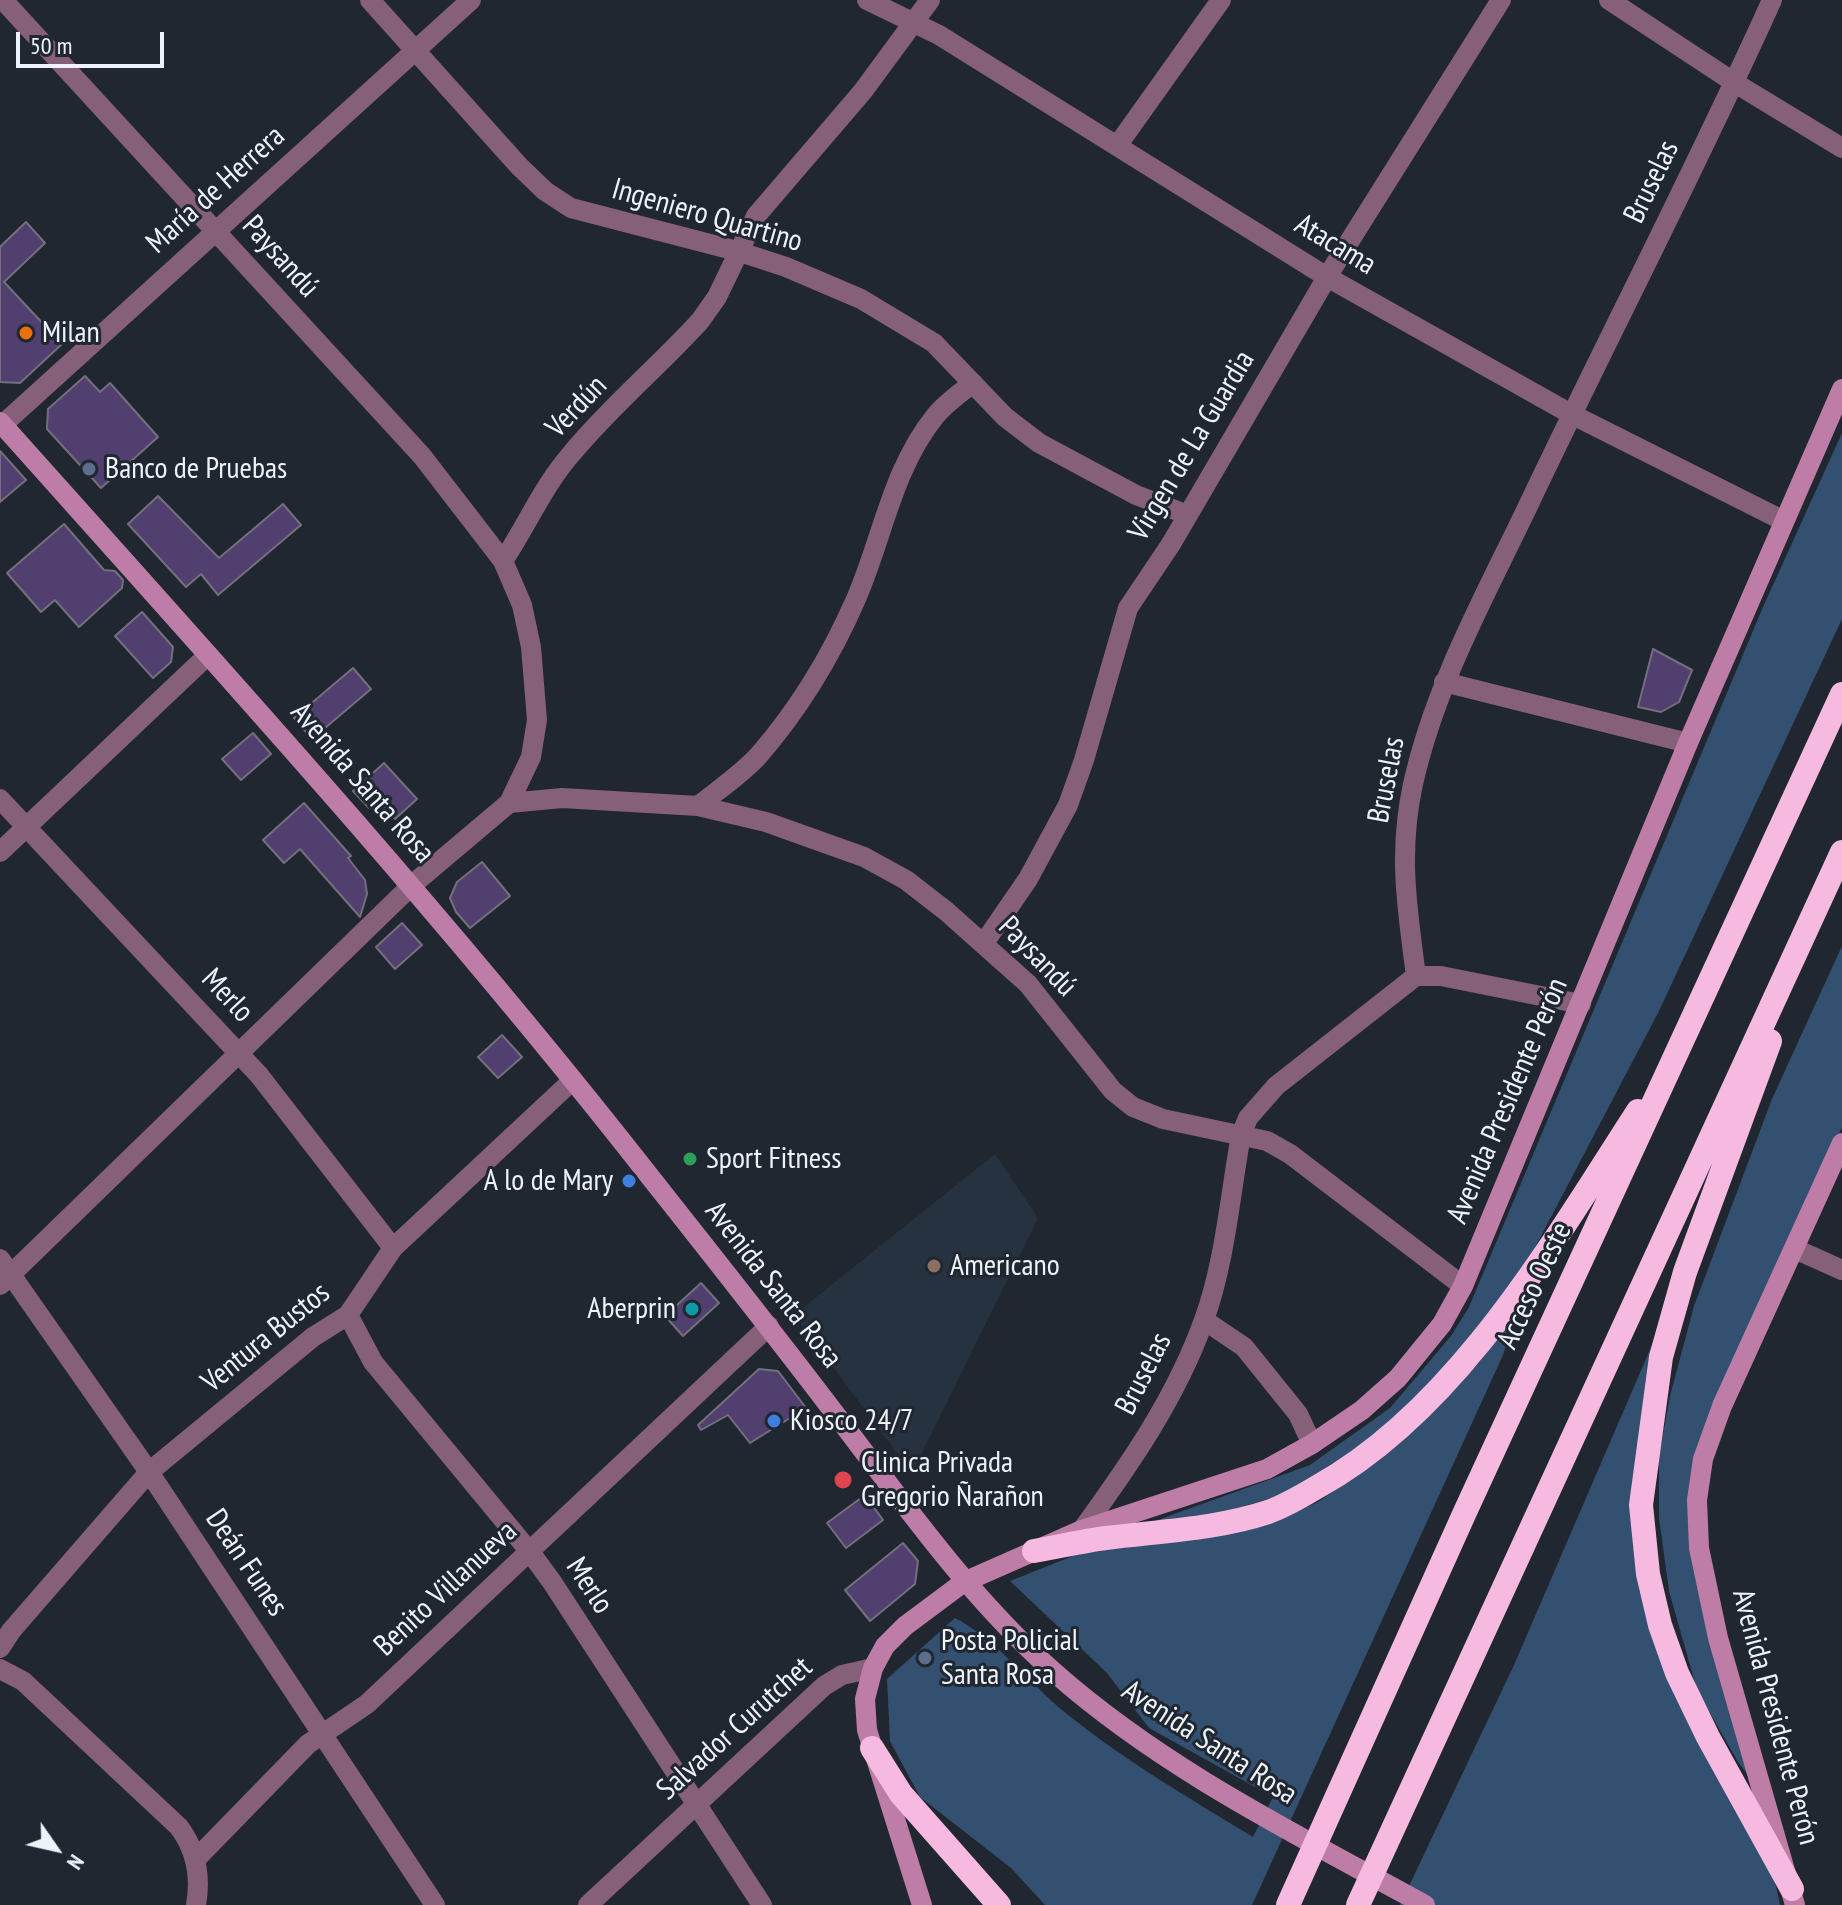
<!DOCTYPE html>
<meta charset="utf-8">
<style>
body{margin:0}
#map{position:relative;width:1842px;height:1905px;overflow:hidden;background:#202731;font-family:"PT Sans Narrow",sans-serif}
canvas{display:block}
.north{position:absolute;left:16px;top:1809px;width:80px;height:80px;-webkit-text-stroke:6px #202731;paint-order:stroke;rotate:124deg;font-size:22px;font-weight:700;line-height:32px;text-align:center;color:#eef3fa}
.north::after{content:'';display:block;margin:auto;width:28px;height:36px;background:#eef3fa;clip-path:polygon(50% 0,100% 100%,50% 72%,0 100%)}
.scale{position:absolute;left:16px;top:32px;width:148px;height:36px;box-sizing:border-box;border:4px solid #eef3fa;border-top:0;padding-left:10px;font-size:24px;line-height:28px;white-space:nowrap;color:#eef3fa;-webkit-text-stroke:6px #202731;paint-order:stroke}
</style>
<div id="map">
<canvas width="1842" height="1905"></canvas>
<div class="north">N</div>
<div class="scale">50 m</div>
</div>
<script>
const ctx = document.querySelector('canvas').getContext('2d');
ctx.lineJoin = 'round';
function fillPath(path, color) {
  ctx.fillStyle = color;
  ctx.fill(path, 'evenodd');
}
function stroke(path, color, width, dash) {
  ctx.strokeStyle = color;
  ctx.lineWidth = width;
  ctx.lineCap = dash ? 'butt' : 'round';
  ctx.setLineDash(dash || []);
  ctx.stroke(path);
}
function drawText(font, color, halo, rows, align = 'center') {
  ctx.font = font + ' "PT Sans Narrow",sans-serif';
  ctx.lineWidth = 6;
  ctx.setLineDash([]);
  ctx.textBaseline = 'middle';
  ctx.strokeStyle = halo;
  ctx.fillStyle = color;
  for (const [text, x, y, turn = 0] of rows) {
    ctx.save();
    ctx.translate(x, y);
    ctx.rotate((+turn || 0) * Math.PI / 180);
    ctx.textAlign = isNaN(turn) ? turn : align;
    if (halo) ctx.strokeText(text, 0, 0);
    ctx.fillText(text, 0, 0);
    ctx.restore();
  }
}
fillPath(new Path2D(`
 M995,1154L1038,1218L912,1473L794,1315Z`), '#263240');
fillPath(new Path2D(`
 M1842,433V619L1658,1013L1519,1278L1452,1360L1412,1404L1367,1442L1281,1495L1234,1509L1141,1526L1310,1465L1390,1408L1451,1336L1469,1307L1763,607Z
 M1842,946V1127L1710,1409L1688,1515L1740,1751L1748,1775L1738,1762L1697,1690L1669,1591L1659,1518V1457L1670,1396L1694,1306L1772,1099Z
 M1508,1324L1512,1327L1503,1355L1252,1905H1045L1011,1868L920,1797L890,1741L887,1679L955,1618C999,1641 1029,1684 1067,1714C1125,1761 1189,1798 1253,1837L1273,1797L1149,1728L1107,1673L1010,1581L1088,1550L1279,1519L1318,1502L1394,1447L1479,1363Z
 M1658,1331L1632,1494L1639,1590L1662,1657L1757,1842L1776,1886L1780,1905H1400L1514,1665Z`), '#345071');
const building = new Path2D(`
 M26,222L45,243L4,282L62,344L20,383L0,382V247Z
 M85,376L100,392L110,383L158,437L101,488L47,429L48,409Z
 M0,451L26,480L0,502Z
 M158,496L219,558L283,504L301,525L218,595L201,574L186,587L128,524Z
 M64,524L104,570L115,571L123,580L122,588L79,627L55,600L41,612L7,573Z
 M142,612L173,647L171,662L153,678L115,636Z
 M1653,649L1692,670L1679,702L1661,712L1638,707Z
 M353,668L371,689L312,739L294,718Z
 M253,733L271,754L241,780L222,759Z
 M384,763L417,799L395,819L386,808L383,811L375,803L369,808L353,791Z
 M304,803L351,856L348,858L365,880L367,894L360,917L300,849L284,863L263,840Z
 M482,862L510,896L470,928L456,912L450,898L457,882Z
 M402,923L422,945L395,969L376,947Z
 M502,1035L522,1057L498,1078L478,1057Z
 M701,1283L719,1303L683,1336L665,1316Z
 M759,1369L778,1371L806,1408L750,1443L728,1415L701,1430L698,1425Z
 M865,1495L883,1520L846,1548L827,1523Z
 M903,1543L918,1561L915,1584L870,1621L845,1590Z`);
fillPath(building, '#503f6f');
stroke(building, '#736f7d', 2);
stroke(new Path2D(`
 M3,0L422,456L503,561
 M370,0L519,166L545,191L571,208L737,251L786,267L861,299L934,343L1005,417L1039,443L1136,495L1188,515
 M867,0L939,35L1327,277L1571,414L1784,521
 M1609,0L1735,83L1842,148
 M1117,146L1221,0
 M0,427L471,0
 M1444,682L1688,743
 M0,799L259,1075L393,1248
 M509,803L562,798L698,806L766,822L864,857L906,880L946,911L1028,984L1113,1091L1133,1107L1163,1119L1267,1141L1290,1154L1463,1286
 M698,806C718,790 742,774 759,755C798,710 832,654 856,599C883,537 892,469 936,415C946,403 960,393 973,383
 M0,852L208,655
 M984,943L1028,879L1068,805L1084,760L1128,608L1171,544L1327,277L1501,0
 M1416,976C1407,907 1398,853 1413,784C1435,685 1485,596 1528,506C1608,337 1695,171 1772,0
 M1416,976H1441L1581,1004
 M1795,1249L1842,1270
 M0,1259L149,1472L435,1905
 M0,1285L412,885L509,803L531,757L537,720L531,647L522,605L503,561C527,525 543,486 572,453C611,406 659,366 700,321L717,297L756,216L863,91L930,0
 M348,1315L373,1362L530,1552L552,1582L762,1905
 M1204,1320L1244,1347L1298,1414L1312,1444
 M1082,1530C1130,1464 1176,1398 1204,1320C1225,1262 1230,1196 1241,1135L1248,1118L1276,1086L1416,976
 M0,1648L11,1631L149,1472L313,1337L348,1315L393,1248L573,1080
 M0,1669L23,1681L179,1827C196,1850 201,1877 196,1905
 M196,1859L308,1744L367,1704L769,1326
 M588,1905L824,1686L842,1675L873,1668`), '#865f78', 20);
stroke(new Path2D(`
 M0,422C211,658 424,892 621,1140C692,1230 764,1320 833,1411C903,1502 968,1596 1055,1673C1165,1770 1298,1835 1425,1905
 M922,1905L867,1730L865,1699L873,1668L885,1646L905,1626L964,1582L1082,1530L1267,1469L1312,1444L1362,1410L1398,1378L1442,1324L1463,1286L1688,743L1842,389
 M1795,1905L1718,1638L1699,1548L1697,1500L1703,1459L1722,1406L1842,1143`), '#bd7da6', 20);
stroke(new Path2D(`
 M1770,1041L1685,1272L1661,1357L1641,1505L1648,1574L1660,1625L1677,1673L1708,1737L1792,1889
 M1034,1551C1058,1547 1082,1541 1106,1538C1160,1531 1217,1529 1268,1512C1285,1506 1302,1496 1317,1487C1457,1410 1553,1242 1638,1111
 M872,1748L901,1794L999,1905
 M1288,1905L1465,1512L1842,694
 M1358,1905L1842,852`), '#f6bae0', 24);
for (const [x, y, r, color] of [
 [26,333,8,"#e8710a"],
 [89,469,8,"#5c6f8a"],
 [690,1159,8,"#2e9e5b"],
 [629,1181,8,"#3f7fe0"],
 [934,1266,8,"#8d6e63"],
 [692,1309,8,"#0f9aa8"],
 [774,1421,8,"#3f7fe0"],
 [843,1480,10,"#e0444e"],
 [925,1658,8,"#5c6f8a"]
]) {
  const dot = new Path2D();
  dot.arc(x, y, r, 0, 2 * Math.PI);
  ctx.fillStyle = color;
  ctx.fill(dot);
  stroke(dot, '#202731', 3);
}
drawText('30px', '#eef3fa', '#202731', [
 ["Bruselas",1652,182,-64],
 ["María de Herrera",216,190,-42],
 ["Ingeniero Quartino",707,216,16],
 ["Atacama",1335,245,31],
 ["Paysandú",280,257,48],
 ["Verdún",577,407,-46],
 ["Virgen de La Guardia",1192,446,-59],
 ["Bruselas",1387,780,-79],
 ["Avenida Santa Rosa",362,783,49],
 ["Paysandú",1037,957,46],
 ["Merlo",227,996,47],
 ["Avenida Presidente Perón",1508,1101,-67],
 ["Avenida Santa Rosa",773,1285,52],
 ["Acceso Oeste",1535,1286,-65],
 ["Ventura Bustos",266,1338,-39],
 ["Bruselas",1144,1374,-63],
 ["Deán Funes",246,1563,56],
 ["Merlo",589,1586,57],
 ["Benito Villanueva",446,1589,-43],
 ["Avenida Presidente Perón",1775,1717,75],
 ["Salvador Curutchet",735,1729,-42],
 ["Avenida Santa Rosa",1209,1743,33]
]);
drawText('30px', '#eef3fa', '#202731', [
 ["Milan",42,333],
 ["Banco de Pruebas",105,469],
 ["Sport Fitness",706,1159],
 ["A lo de Mary",613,1181,"right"],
 ["Americano",950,1266],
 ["Aberprin",676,1309,"right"],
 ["Kiosco 24/7",790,1421],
 ["Clinica Privada",861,1463],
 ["Gregorio Ñarañon",861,1497],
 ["Posta Policial",941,1641],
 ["Santa Rosa",941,1675]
], 'left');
</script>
